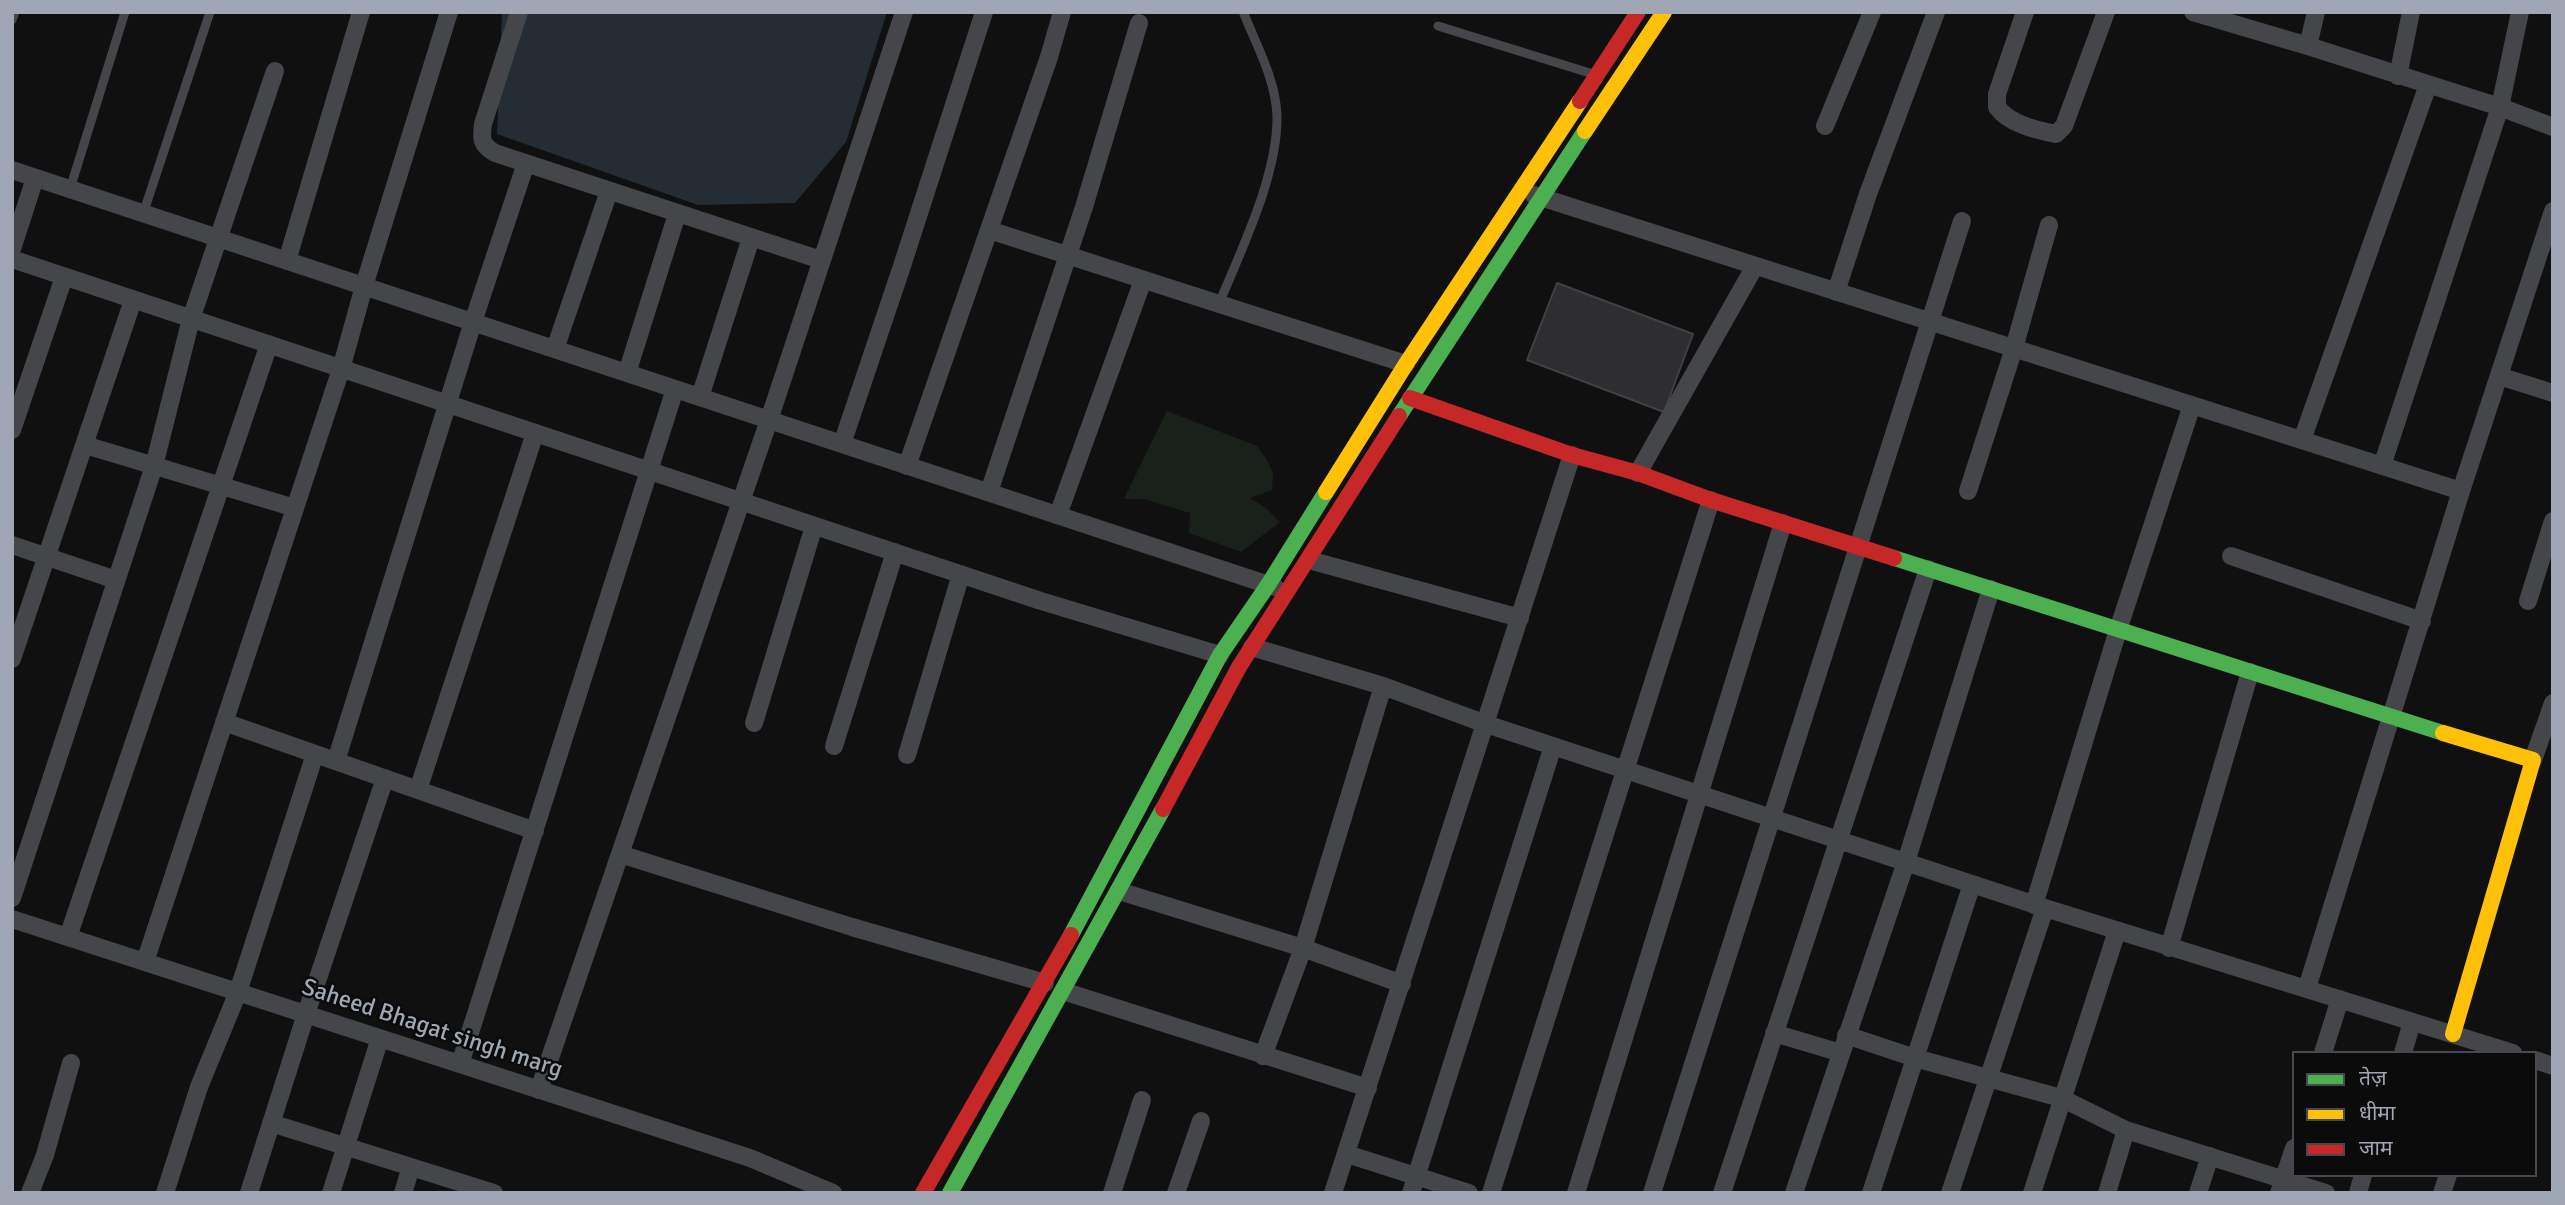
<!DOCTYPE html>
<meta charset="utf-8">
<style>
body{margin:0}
#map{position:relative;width:2565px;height:1205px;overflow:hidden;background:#101011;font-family:Signika,"Noto Sans Devanagari",sans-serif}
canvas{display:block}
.frame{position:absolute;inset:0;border:14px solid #a0a7b4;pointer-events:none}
.legend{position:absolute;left:2292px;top:1051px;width:245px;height:126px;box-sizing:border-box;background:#0b0b0c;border:2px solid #47494f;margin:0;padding:9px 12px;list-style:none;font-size:21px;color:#a0a7b4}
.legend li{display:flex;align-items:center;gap:14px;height:35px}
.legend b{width:35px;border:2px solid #47494f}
</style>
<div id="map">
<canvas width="2565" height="1205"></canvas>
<div class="frame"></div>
<ul class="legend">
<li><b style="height:9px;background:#4caf50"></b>तेज़</li>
<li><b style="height:9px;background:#ffc107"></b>धीमा</li>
<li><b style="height:9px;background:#c62828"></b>जाम</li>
</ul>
</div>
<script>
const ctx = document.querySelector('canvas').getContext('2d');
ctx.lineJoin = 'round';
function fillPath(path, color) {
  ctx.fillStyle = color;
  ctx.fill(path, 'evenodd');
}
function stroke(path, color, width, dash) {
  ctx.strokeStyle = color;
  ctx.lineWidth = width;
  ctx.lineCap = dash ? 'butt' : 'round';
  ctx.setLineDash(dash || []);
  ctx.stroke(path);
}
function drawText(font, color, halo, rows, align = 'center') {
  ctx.font = font + ' Signika,sans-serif';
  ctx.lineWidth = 5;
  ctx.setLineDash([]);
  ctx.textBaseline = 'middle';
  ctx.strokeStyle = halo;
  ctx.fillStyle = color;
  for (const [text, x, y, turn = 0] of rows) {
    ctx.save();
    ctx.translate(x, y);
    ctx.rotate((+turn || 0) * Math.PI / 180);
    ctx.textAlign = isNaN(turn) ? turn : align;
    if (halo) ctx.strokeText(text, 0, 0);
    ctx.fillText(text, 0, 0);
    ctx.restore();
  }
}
fillPath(new Path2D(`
 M1167,411L1257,446L1267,460L1273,473L1272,490L1250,498L1266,508L1280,522L1241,552L1189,533L1190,513L1144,499H1124Z`), '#1a211b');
fillPath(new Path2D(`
 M502,12H887L846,142L795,203L698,205L497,134Z`), '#232d33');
const building = new Path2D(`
 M1557,283L1693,334L1664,412L1527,360Z`);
fillPath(building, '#2e2e31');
stroke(building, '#3f4145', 2);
stroke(new Path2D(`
 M12,20L15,12
 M1438,26L1593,74
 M70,189L125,12
 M143,214L210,12
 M1219,304C1241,250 1278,175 1277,116C1276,81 1257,46 1244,14`), '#45464a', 9);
stroke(new Path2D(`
 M519,12L483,124C481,139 481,145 495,153L821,260
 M2025,12L1997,94V107C2009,124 2036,130 2056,134L2064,126L2106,12
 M2193,12L2308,46L2500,107L2553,127
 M2308,46L2316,12
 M2398,76L2411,12
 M1825,126L1872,12
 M12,170L1275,587
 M1534,195L2461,491
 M989,230L1406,364
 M12,249L35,178
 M12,259L1041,601L1220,655
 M287,261L361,12
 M1836,292L1868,194L1936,12
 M555,349L609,191
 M627,373L677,214
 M2499,376L2553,393
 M700,397L751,238
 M12,430L64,277
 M2302,440L2428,85
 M842,444L902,266L984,12
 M85,445L295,508
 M907,466L1049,57L1062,12
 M2382,466L2500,107L2520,12
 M1638,473L1755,266
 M1968,491L2014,348L2049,225
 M989,492L1084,207L1139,23
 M1058,515L1143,280
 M12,545L116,580
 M2231,556L2422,621
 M1309,560L1520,618
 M2528,601L2553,521
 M1252,647L1383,686L1486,724L2045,908L2513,1053
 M12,659L133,300
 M224,722L535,831
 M754,723L814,526
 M834,746L895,552
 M907,755L961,574
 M2533,760L2553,703
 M336,761L473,322L526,163
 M418,790L535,433
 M620,854L852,927L1045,983
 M1119,891L1303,948L1402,984
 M12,898L154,466L191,319L275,71
 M2034,905L2118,630L2192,405
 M12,919L750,1158L833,1193
 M68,937L269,344
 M2169,948L2250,672
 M145,962L341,369L364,286L449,12
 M2307,988L2461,491L2553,211
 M1063,991L1368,1088
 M1774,1033L1841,1053
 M1846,1035L1915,1058L2061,1098L2126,1130L2326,1193
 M2323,1053L2340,999
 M2403,1053L2412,1022
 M1263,1056L1303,948L1383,686
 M2535,1060L2553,1066
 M460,1064L675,389
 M539,1090L769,420L904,12
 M271,1123L494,1193
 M1347,1154L1469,1193
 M30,1193L45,1155L71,1063
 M165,1193L199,1087L238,992L315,754
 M249,1193L306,1014L385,778
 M331,1193L380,1038
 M403,1193L411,1167
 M1112,1193L1142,1100
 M1176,1193L1201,1121
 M1333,1193L1572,455
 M1411,1193L1553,746
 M1491,1193L1711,500
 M1576,1193L1783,523
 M1652,1193L1962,221
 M1722,1193L1928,569
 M1794,1193L1906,862L1991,589
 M1871,1193L1972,884
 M1950,1193L2045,908
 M2032,1193L2117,931
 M2107,1193L2126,1130
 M2198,1193L2210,1156
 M2279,1193L2294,1148
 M2358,1193L2363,1175
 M2442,1193L2448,1175`), '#45464a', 18);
stroke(new Path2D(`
 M1399,416L1585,131
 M1894,558L2443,733
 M1071,935L1220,655L1268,585L1326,492
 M950,1193L1163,809`), '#4caf50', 16);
stroke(new Path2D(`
 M1585,131L1664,12
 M1326,492L1406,364L1580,101
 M2443,733L2533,760L2453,1034`), '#ffc107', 16);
stroke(new Path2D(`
 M1580,101L1638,12
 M1410,398L1572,455L1638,473L1711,500L1894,558
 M1163,809L1239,667L1399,416
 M923,1193L1071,935`), '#c62828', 16);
drawText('24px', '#a0a7b4', '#0b0b0c', [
 ["Saheed Bhagat singh marg",432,1029,18]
]);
</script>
